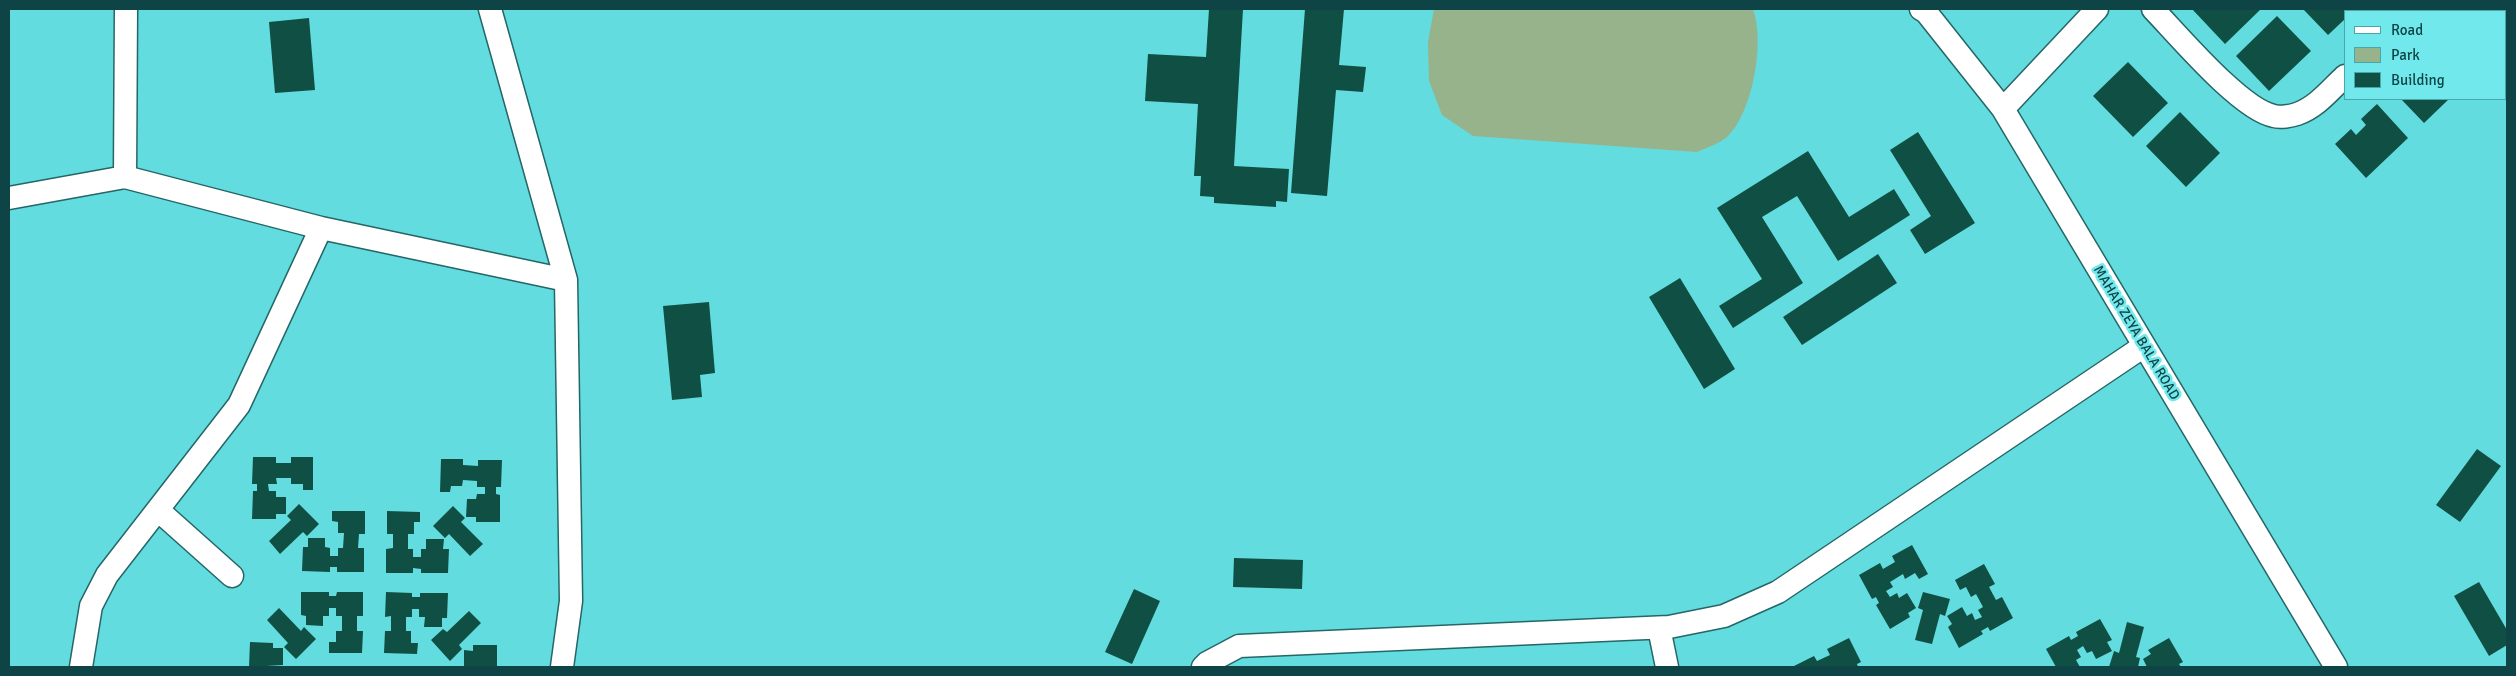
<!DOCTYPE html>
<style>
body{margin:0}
#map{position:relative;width:2516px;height:676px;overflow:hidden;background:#63dcdf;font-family:Signika,sans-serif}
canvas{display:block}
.frame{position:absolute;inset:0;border:10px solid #0e4446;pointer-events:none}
.legend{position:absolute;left:2344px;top:10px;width:162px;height:90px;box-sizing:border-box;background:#71e9ec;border:1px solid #49a7aa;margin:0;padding:6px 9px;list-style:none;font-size:15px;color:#0e4446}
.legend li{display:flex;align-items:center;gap:10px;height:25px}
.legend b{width:25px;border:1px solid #49a7aa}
</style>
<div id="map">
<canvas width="2516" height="676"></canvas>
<div class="frame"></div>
<ul class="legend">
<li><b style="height:6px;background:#fff"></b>Road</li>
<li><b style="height:14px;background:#96b38c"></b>Park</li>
<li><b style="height:14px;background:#104f44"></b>Building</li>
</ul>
</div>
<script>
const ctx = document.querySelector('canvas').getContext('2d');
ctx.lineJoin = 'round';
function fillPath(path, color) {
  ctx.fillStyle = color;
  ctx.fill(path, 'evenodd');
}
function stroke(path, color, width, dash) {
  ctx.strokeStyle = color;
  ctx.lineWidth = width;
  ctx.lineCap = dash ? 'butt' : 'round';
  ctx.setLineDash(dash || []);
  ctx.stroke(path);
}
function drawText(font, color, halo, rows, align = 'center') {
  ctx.font = font + ' Signika,sans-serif';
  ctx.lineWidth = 5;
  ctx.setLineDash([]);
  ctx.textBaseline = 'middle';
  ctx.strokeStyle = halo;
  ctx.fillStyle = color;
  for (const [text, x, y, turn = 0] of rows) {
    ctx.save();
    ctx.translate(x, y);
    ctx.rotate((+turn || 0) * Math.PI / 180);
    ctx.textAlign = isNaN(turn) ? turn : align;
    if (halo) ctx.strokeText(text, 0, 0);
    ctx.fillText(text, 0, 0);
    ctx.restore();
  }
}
fillPath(new Path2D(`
 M1434,9H1753C1765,42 1753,111 1728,136C1721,143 1706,148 1697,152L1473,136L1442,115L1429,81L1428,42Z`), '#96b38c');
fillPath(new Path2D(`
 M1209,9H1243L1234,166L1289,169L1287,202L1276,201V207L1214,203V197L1200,196L1201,176H1194L1198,104L1145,101L1148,54L1206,57Z
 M1305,9H1344L1339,65L1366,67L1363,92L1336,90L1327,196L1291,193Z
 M2192,9H2261L2225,44Z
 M2303,9H2355L2353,11H2345V19L2328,35Z
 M2480,9H2507V40L2505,42V11H2483Z
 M2277,16L2311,51L2269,91L2236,56Z
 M309,18L315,90L275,93L269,22Z
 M2128,62L2168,103L2133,137L2093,96Z
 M2401,99H2449L2424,123Z
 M2377,104L2408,138L2366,178L2335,144L2351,129L2356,135L2366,125L2361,119Z
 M2180,112L2220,153L2186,187L2146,146Z
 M1918,132L1975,223L1925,254L1910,230L1931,216L1890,150Z
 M1808,151L1849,217L1894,189L1910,215L1838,261L1797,196L1762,217L1803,283L1733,328L1719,306L1762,279L1717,208Z
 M1878,254L1897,283L1802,345L1783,317Z
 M1680,278L1735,369L1704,389L1649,297Z
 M709,302L715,373L700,375L702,397L672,400L663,306Z
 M2477,449L2501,466L2460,522L2436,505Z
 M253,457H276V463H291V457H313V490H303V484H291V478H276L277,484H268L269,491H276V497H286V514H276V519H252L253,491H257V484H252Z
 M441,459H463V465L478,466V460H502L501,487H496V494L500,495V522H476V517H466L467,499H476L477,494H485V487H477V481L463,480L462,486H451L450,492H440Z
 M299,504L319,524L307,536L303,532L280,554L269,541L291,520L287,516Z
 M453,506L465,518L461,522L483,544L470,556L449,534L445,538L433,526Z
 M332,511H365V534H359L358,548H364V572H337V567H330V572L302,571L303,547H308V538H325V547L330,548V556H338V548H343L344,533H338V522L332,521Z
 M387,511L420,512V522H414V534H408V549H413V557H421V549H426V539H444L443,549H449L448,573H421V569L413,568V573H386V549L393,548V534H387Z
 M1912,545L1928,574L1919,579L1915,573L1905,579L1903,574L1890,582L1893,587L1886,591L1890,597L1897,593L1899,598L1907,593L1916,608L1908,613L1910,617L1890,629L1876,605L1879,603L1876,597L1872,599L1859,575L1880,563L1883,569L1895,562L1892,556Z
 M1234,558L1303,560L1302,589L1233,587Z
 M1984,564L1995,584L1989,587L1996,600L2002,597L2013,618L1990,631L1988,627L1981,631L1983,634L1959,648L1948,627L1952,624L1947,616L1962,607L1967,616L1972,613L1975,620L1982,617L1978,610L1983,607L1976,594L1971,597L1966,587L1960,590L1955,580Z
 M2479,582L2507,630V645L2489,656L2454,596Z
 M1134,589L1160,601L1132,664L1105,652Z
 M301,592H329V596H336L337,592H363V616H357V631H363L362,653H329V642H336V631H342V616H336V608H329V616H323V626L306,625V616L301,615Z
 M386,592L412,593V597H420V593H448L447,618H442V627H424L425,617H419V609H412V617H406V631H411V643H418L417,654L384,653L385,631H391V616L385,617Z
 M1923,592L1950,599L1945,616L1940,614L1932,644L1915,640L1923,610L1918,608Z
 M279,608L301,631L304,627L316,639L296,659L284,647L288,643L267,620Z
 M469,611L481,623L459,645L462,649L450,661L431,640L443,629L447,632Z
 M2100,619L2112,640L2107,642L2112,651L2096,659L2092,651L2087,653L2083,646L2077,650L2081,657L2076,660L2080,667H2056L2046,649L2069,636L2071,640L2078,636L2076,632Z
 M2127,622L2144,627L2136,657L2140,658L2138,667H2109L2114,651L2119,653Z
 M1849,638L1861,662L1857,664L1858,667H1792L1814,656L1817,661L1830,655L1827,649Z
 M2169,638L2183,662L2179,664L2181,667H2147L2143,659L2151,654L2148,650Z
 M250,642L273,643V648H283V665L249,667Z
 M473,645H497V667H464V650L473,651Z`), '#104f44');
const street = new Path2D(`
 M490,9L566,280L571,601L562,667
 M1921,9L1926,12L2003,109L2336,667
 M2153,9C2178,35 2241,110 2274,116C2280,118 2291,116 2297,114C2317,107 2330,90 2345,76
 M2412,11L2415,9
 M2003,109L2097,9
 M125,177L126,9
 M9,198L125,177L321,228L566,280
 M158,510L232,576
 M1659,628L1667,667
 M81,667L91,606L107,575L239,405L321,228
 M1203,667L1207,663L1239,646L1669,627L1724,616L1778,592L2144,346`);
stroke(street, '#256667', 25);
stroke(street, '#fff', 22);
drawText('14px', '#0e4446', '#71e9ec', [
 ["MAHAR ZEYA BALA ROAD",2136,333,59]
]);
</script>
